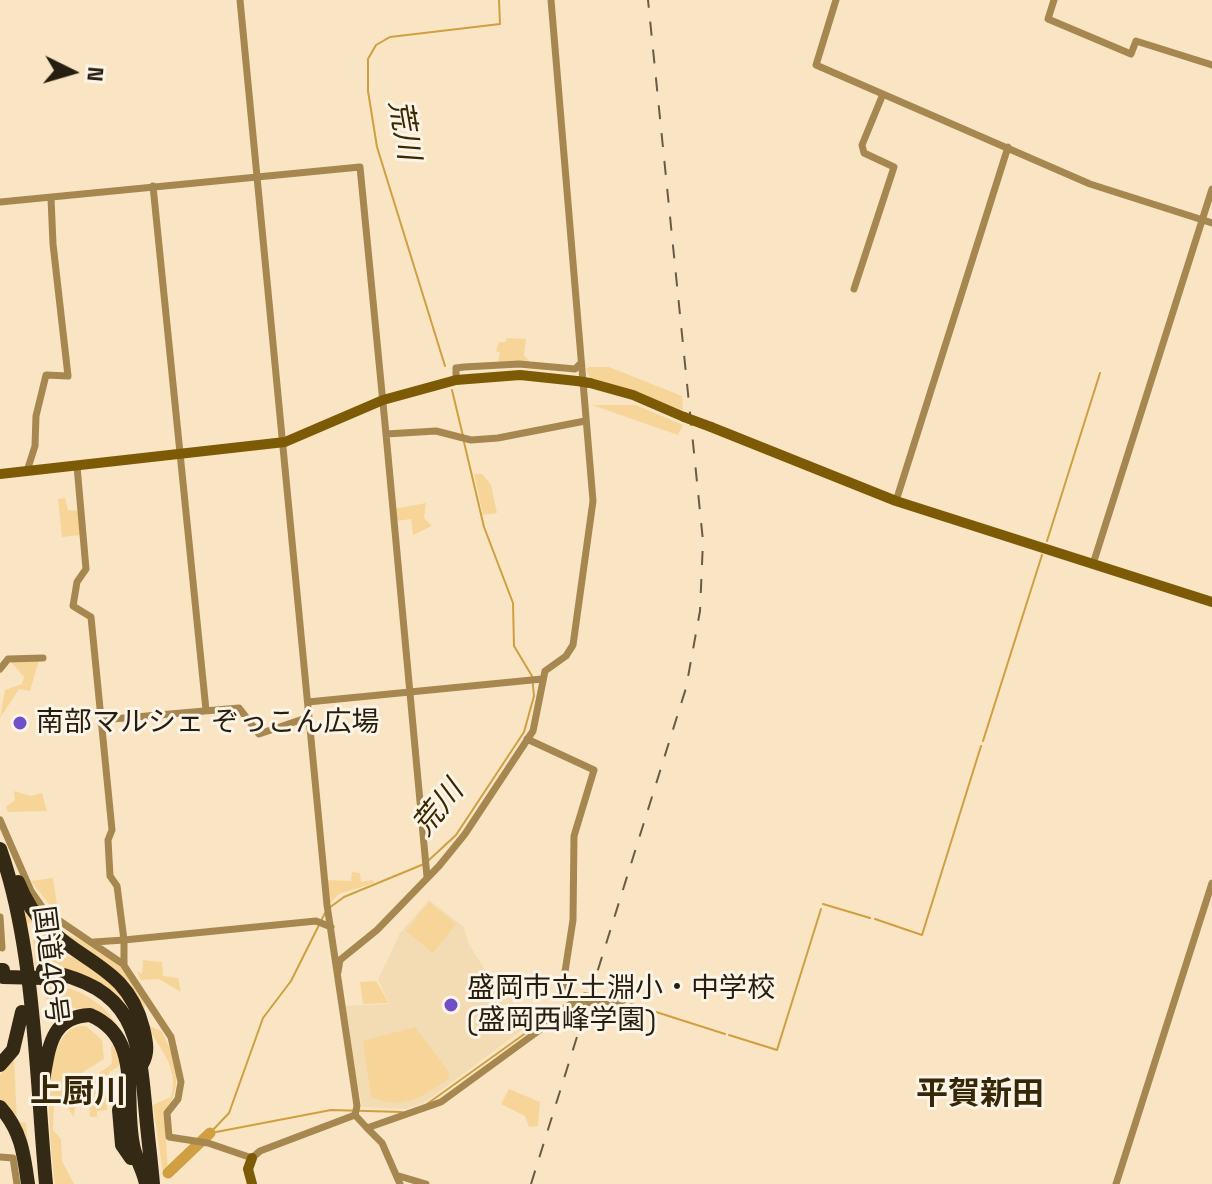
<!DOCTYPE html>
<meta charset="utf-8">
<style>
body{margin:0}
#map{position:relative;width:1212px;height:1184px;overflow:hidden;background:#f9e5c3;font-family:"Space Grotesk",sans-serif}
canvas{display:block}
.north{position:absolute;left:32px;top:32px;width:80px;height:80px;-webkit-text-stroke:6px #fcf4e6;paint-order:stroke;rotate:95deg;font-size:22px;font-weight:700;line-height:32px;text-align:center;color:#251e11}
.north::after{content:'';display:block;margin:auto;width:28px;height:36px;background:#251e11;clip-path:polygon(50% 0,100% 100%,50% 72%,0 100%)}
</style>
<div id="map">
<canvas width="1212" height="1184"></canvas>
<div class="north">N</div>
</div>
<script>
const ctx = document.querySelector('canvas').getContext('2d');
ctx.lineJoin = 'round';
function fillPath(path, color) {
  ctx.fillStyle = color;
  ctx.fill(path, 'evenodd');
}
function stroke(path, color, width, dash) {
  ctx.strokeStyle = color;
  ctx.lineWidth = width;
  ctx.lineCap = dash ? 'butt' : 'round';
  ctx.setLineDash(dash || []);
  ctx.stroke(path);
}
function drawText(font, color, halo, rows, align = 'center') {
  ctx.font = font + ' "Space Grotesk","Noto Sans JP",sans-serif';
  ctx.lineWidth = 6;
  ctx.setLineDash([]);
  ctx.textBaseline = 'middle';
  ctx.strokeStyle = halo;
  ctx.fillStyle = color;
  for (const [text, x, y, turn = 0] of rows) {
    ctx.save();
    ctx.translate(x, y);
    ctx.rotate((+turn || 0) * Math.PI / 180);
    ctx.textAlign = isNaN(turn) ? turn : align;
    if (halo) ctx.strokeText(text, 0, 0);
    ctx.fillText(text, 0, 0);
    ctx.restore();
  }
}
fillPath(new Path2D(`
 M429,900L463,926L469,944L491,980H497L529,1025L424,1103L405,1109L362,1107L343,1006L390,1004L378,980L400,933Z`), '#f3dcb3');
fillPath(new Path2D(`
 M507,338L526,339L524,355L530,362H498L500,353L496,351L499,342H505Z
 M589,367H609L682,396L683,410L590,378L586,369Z
 M592,405H636L683,425L678,435Z
 M474,474H482L491,485L497,513L483,515Z
 M65,498L68,510L78,511L80,535L62,537L58,499Z
 M426,503L424,518L432,526L413,535L411,519L396,521L395,509Z
 M39,660L30,691L19,689L0,718L5,690L22,684L24,677L11,662Z
 M14,791L30,796L42,793L47,811L8,812L6,807L15,800Z
 M352,872L360,873L361,882L373,880L374,883L339,894L329,904L327,880L351,881Z
 M53,878L59,917L31,881Z
 M21,901L57,945L43,948L35,966L32,923H28V946Z
 M429,902L456,924L433,953L406,931Z
 M56,930C86,939 148,976 145,1011Z
 M53,955C81,953 120,980 130,1006C134,1015 136,1027 139,1037L119,1001L44,965L43,962Z
 M143,960L162,962L163,976L178,978L181,992L159,979L141,980L137,971L142,974Z
 M376,981L389,1003L363,1004L360,982Z
 M44,985C82,985 113,1008 126,1043L91,1010L52,1005L45,997Z
 M147,1025L161,1031C176,1058 185,1086 164,1112L168,1170L163,1173L153,1105L171,1097C180,1066 158,1048 147,1025Z
 M86,1026L102,1040L104,1059L77,1076L74,1118L64,1101L54,1103L53,1130L61,1139L62,1161L74,1184H55C52,1153 33,1023 86,1026Z
 M415,1027L449,1072V1078C425,1097 401,1111 371,1097L363,1041Z
 M115,1043L122,1059L118,1067L109,1072L107,1110L97,1111V1117H90L88,1081L112,1064L111,1047Z
 M14,1059L17,1121L26,1123L29,1156L0,1102V1075Z
 M509,1089L540,1102L538,1126L529,1127L525,1116L501,1104Z`), '#f7d598');
stroke(new Path2D(`
 M445,366L377,147L368,91V59L376,45L390,37L500,24L499,0
 M452,390L463,436
 M1047,541L1100,373
 M983,741L1042,555
 M429,860L456,835L524,732L534,696L532,676L514,646L513,603L484,527L464,442
 M823,904L870,918
 M329,908L344,897L424,864
 M875,919L922,935L981,746
 M631,1004L725,1034
 M729,1035L777,1050L821,909
 M427,1104L573,999L585,993L625,1002
 M210,1133L229,1113L263,1018L291,981L325,913
 M211,1133L331,1110L402,1112`), '#cf9f41', 2);
stroke(new Path2D(`
 M168,1173L210,1133`), '#cf9f41', 11);
stroke(new Path2D(`
 M836,0L816,65L1090,184L1212,223
 M1054,0L1048,19L1131,54L1136,41L1212,65
 M153,186L206,710
 M0,202L360,167L386,434L436,431L471,440L498,438L585,421
 M854,289L894,167L864,153L862,145L883,94
 M456,380V368L464,367L519,364L575,369L580,364
 M386,434L427,877
 M77,466L86,569L77,582L73,606L91,617L112,830L108,840L110,876L117,886L124,940L316,921L331,927
 M27,471L35,446L36,416L46,375L68,376L53,244L51,198
 M896,501L1008,147
 M1093,564L1212,189
 M0,669L8,659L43,658
 M308,702L542,679
 M101,720L239,708L259,734L309,717
 M527,739L594,770L574,836L573,920L564,978L574,1005
 M0,820L31,891L45,911L123,964L171,1037L181,1082L178,1099L167,1113L169,1137L208,1143L252,1158L260,1151L355,1115L357,1106L327,905L240,0
 M0,917L2,948
 M94,942L124,940V965
 M338,972L340,960L377,930L439,866L465,834L533,731L545,671L566,656L573,645L593,501L551,0
 M355,1115L367,1128L441,1102L574,1005L603,1000L627,1008
 M367,1128L382,1143L400,1184
 M0,1157L13,1158L17,1184
 M399,1176L426,1184
 M1116,1184L1212,883`), '#a68750', 7);
stroke(new Path2D(`
 M590,383L633,395L684,417
 M711,427L896,501L1212,602
 M0,474L285,442L383,400L456,380L520,375L577,381
 M252,1184L248,1169L252,1158`), '#7d5a05', 10);
stroke(new Path2D(`
 M0,849C35,946 36,1080 46,1184
 M18,882C25,900 34,915 48,928C86,965 128,969 143,1028C146,1041 149,1052 142,1064
 M0,970H3
 M43,970C135,988 139,1034 146,1115C148,1138 151,1161 153,1184
 M0,1065L13,1050L22,1012
 M42,1085C49,1052 48,1017 90,1015C145,1038 122,1103 134,1149C137,1161 144,1172 146,1184
 M124,1106L119,1110L122,1145L131,1158
 M0,1107C21,1130 24,1154 28,1184`), '#342914', 14);
stroke(new Path2D(`
 M531,1184L686,688L700,611L703,541L648,0`), '#675c48', 2, [14, 14]);
stroke(new Path2D(`
 M577,381L590,383
 M684,417L711,427`), '#7d5a05', 10);
stroke(new Path2D(`
 M3,977L44,978`), '#342914', 14);
for (const [x, y, r, color] of [
 [20,723,8,"#704fc8"],
 [451,1005,8,"#704fc8"]
]) {
  const dot = new Path2D();
  dot.arc(x, y, r, 0, 2 * Math.PI);
  ctx.fillStyle = color;
  ctx.fill(dot);
  stroke(dot, '#fcf4e6', 3);
}
drawText('28px', '#251e11', '#fcf4e6', [
 ["南部マルシェ ぞっこん広場",36,723],
 ["盛岡市立土淵小・中学校",467,989],
 ["(盛岡西峰学園)",467,1021]
], 'left');
drawText('28px', '#251e11', '#fcf4e6', [
 ["国道46号",49,965,83]
]);
drawText('italic 30px', '#3b2800', '#fcf4e6', [
 ["荒川",403,130,80],
 ["荒川",439,809,-51]
]);
drawText('bold 32px', '#362709', '#fcf4e6', [
 ["上厨川",78,1093],
 ["平賀新田",980,1095]
]);
</script>
